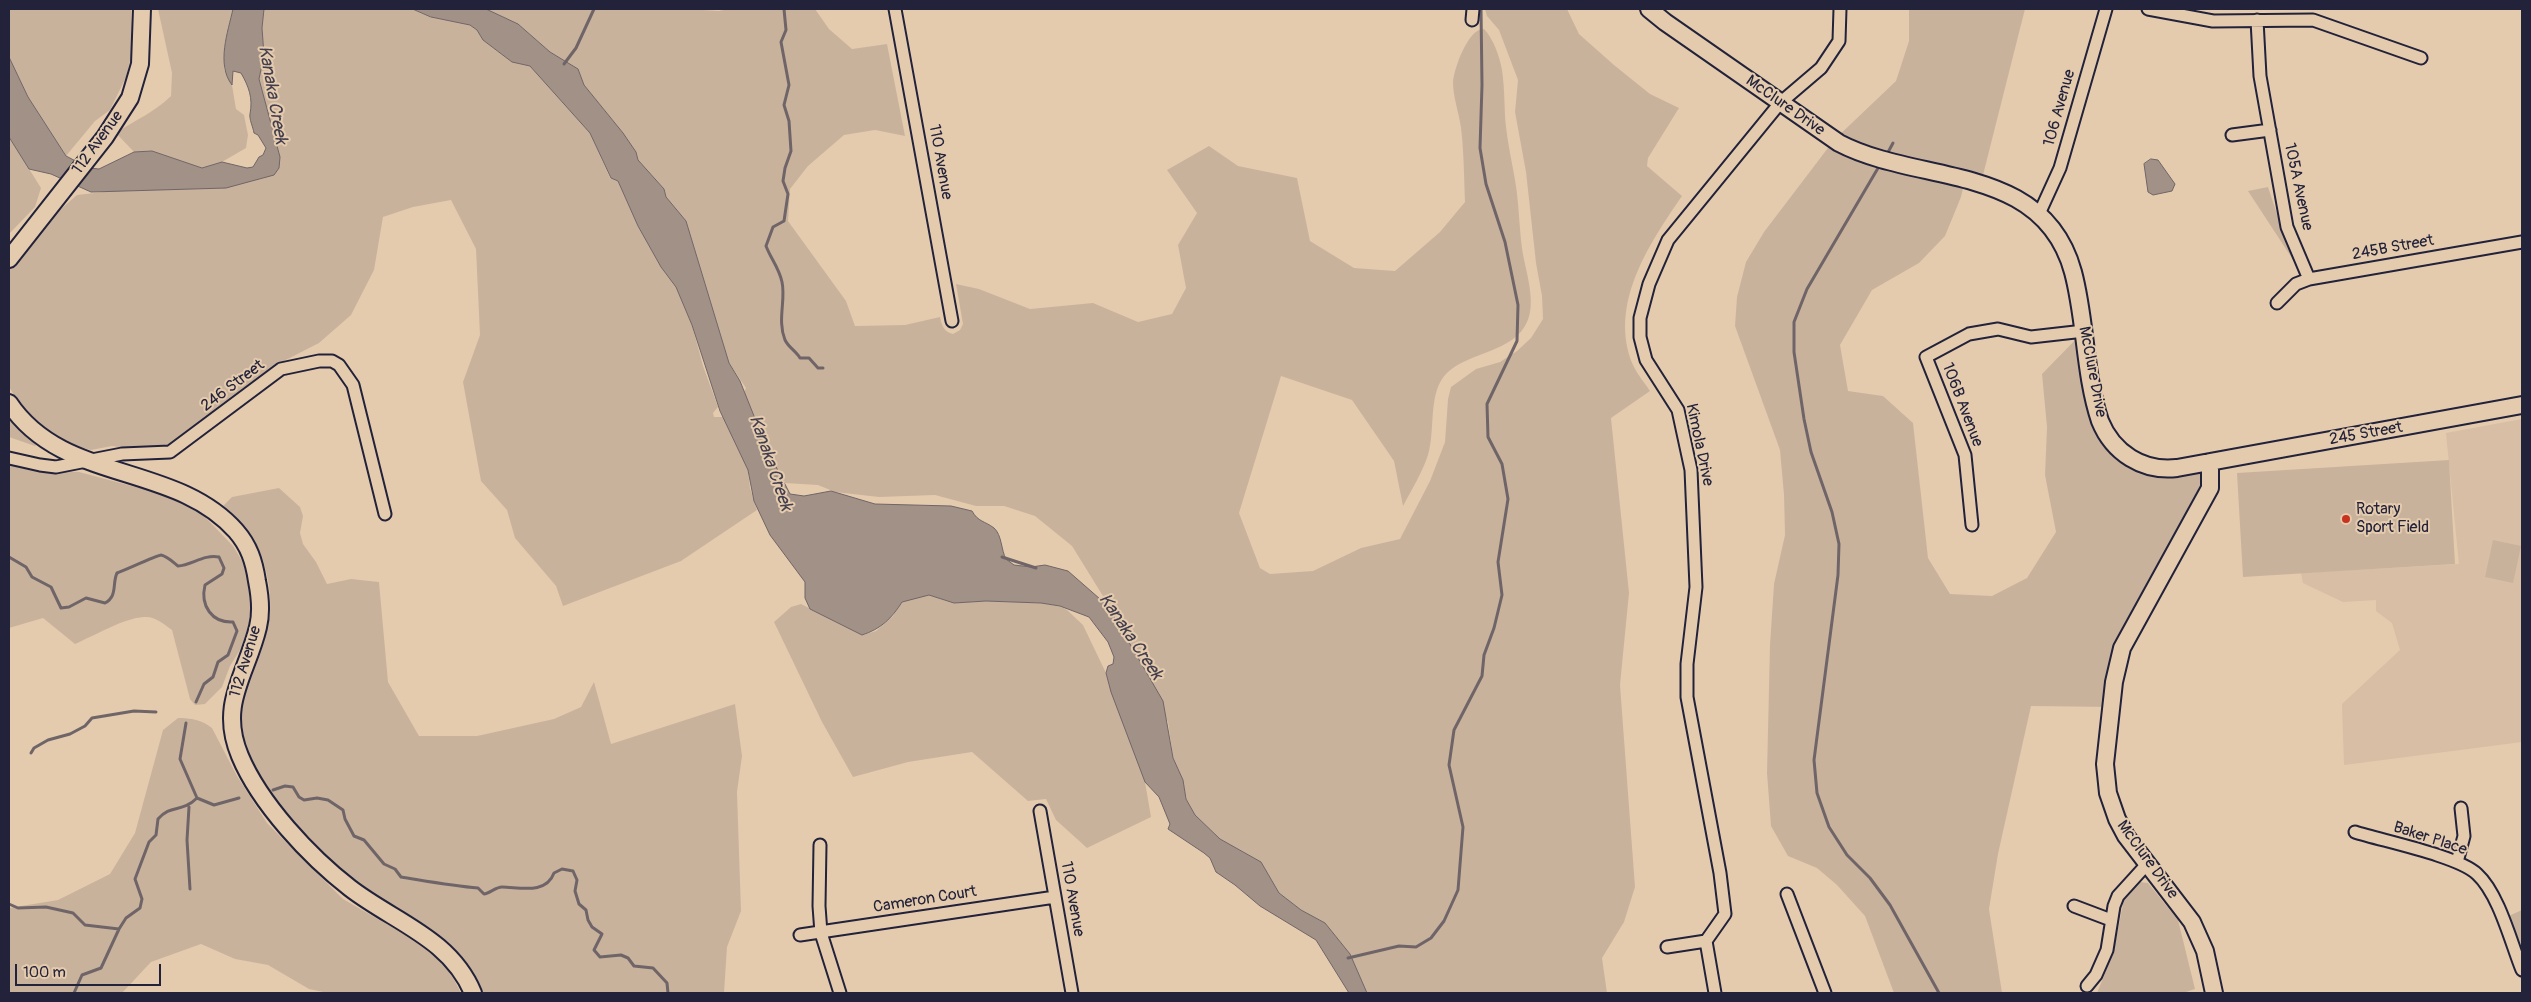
<!DOCTYPE html>
<style>
body{margin:0}
#map{position:relative;width:2531px;height:1002px;overflow:hidden;background:#e5cbad;font-family:Pangolin,sans-serif}
canvas{display:block}
.frame{position:absolute;inset:0;border:10px solid #22223b;pointer-events:none}
.scale{position:absolute;left:15px;top:964px;width:146px;height:22px;box-sizing:border-box;border:2px solid #22223b;border-top:0;padding-left:6px;font-size:15px;line-height:18px;white-space:nowrap;color:#22223b;-webkit-text-stroke:4px #e5cbad;paint-order:stroke}
</style>
<div id="map">
<canvas width="2531" height="1002"></canvas>
<div class="frame"></div>
<div class="scale">100 m</div>
</div>
<script>
const ctx = document.querySelector('canvas').getContext('2d');
ctx.lineJoin = 'round';
function fillPath(path, color) {
  ctx.fillStyle = color;
  ctx.fill(path, 'evenodd');
}
function stroke(path, color, width, dash) {
  ctx.strokeStyle = color;
  ctx.lineWidth = width;
  ctx.lineCap = dash ? 'butt' : 'round';
  ctx.setLineDash(dash || []);
  ctx.stroke(path);
}
function drawText(font, color, halo, rows, align = 'center') {
  ctx.font = font + ' Pangolin,sans-serif';
  ctx.lineWidth = 4;
  ctx.setLineDash([]);
  ctx.textBaseline = 'middle';
  ctx.strokeStyle = halo;
  ctx.fillStyle = color;
  for (const [text, x, y, turn = 0] of rows) {
    ctx.save();
    ctx.translate(x, y);
    ctx.rotate((+turn || 0) * Math.PI / 180);
    ctx.textAlign = isNaN(turn) ? turn : align;
    if (halo) ctx.strokeText(text, 0, 0);
    ctx.fillText(text, 0, 0);
    ctx.restore();
  }
}
fillPath(new Path2D(`
 M2522,419V742L2344,765L2342,704L2400,650L2392,623L2376,611V600L2343,602L2303,583L2301,573L2459,564L2446,433Z`), '#d7bea4');
fillPath(new Path2D(`
 M9,9H131L132,53L126,77L110,110L95,121L66,156L28,97L9,56Z
 M158,9H233L225,47L224,69L232,85L236,109L244,115L248,135L246,148L222,162L202,168L152,151L134,152L116,133C137,119 153,113 171,96L172,73Z
 M264,9H413L431,17L470,25L477,30L483,40L512,62L530,66L539,75L590,133L610,178L618,181L638,226L661,267L676,287L692,325L703,366L718,407L713,413L714,417H723L726,422L748,470L750,488L757,510L681,561L563,606L556,586L515,538L507,510L481,481L463,382L480,335L476,249L451,200L413,207L383,217L374,270L351,315L319,343L276,365L243,389L174,444L162,449L138,450L112,446L91,450L71,445L54,436L40,427L22,408L9,387V270L53,216L77,195L129,189L226,188L280,157L259,79L264,55L262,28Z
 M486,9H686L719,11L728,9H815L829,29L852,49L887,44L905,136L875,130L844,135L808,166L790,189L788,221L846,301L855,326L905,325L940,317C942,326 944,332 953,334L960,330L963,324L956,284L979,289L1030,309L1093,303L1138,322L1172,314L1186,288L1178,245L1197,213L1167,170L1209,146L1238,166L1297,178L1310,241L1354,268L1395,271L1440,232L1465,202C1464,178 1464,153 1461,128C1459,113 1453,97 1453,82C1454,69 1468,28 1484,29C1493,38 1500,57 1502,70C1505,89 1504,109 1506,127C1508,145 1512,162 1515,180C1519,202 1519,225 1522,248C1525,270 1537,301 1527,322C1514,352 1470,352 1448,372C1427,391 1436,429 1428,455C1422,473 1412,489 1403,506L1394,461L1352,400L1281,376L1239,513L1260,568L1270,574L1313,571L1361,548L1400,539L1430,481L1445,442L1448,399L1451,387L1476,369L1500,362L1517,351L1531,338L1543,319L1542,296L1536,263L1526,172L1515,112L1518,80L1499,30L1487,16L1485,9H1567L1579,34L1614,65L1650,94L1679,108L1648,158L1647,166L1682,196C1649,244 1608,305 1633,365C1637,374 1645,383 1650,391L1611,418L1629,593L1620,685L1635,887L1624,922L1602,958L1607,993H1367L1350,954L1325,923L1301,910L1279,893L1261,862L1220,839L1195,815L1186,799L1183,780L1173,758L1168,722L1124,630L1072,546L1035,516L1004,506H976L935,495L879,497L835,492L818,485L785,483L768,451L744,392L746,388L729,363L686,221L666,197L664,189L638,160L636,152L623,133L584,85L578,69L550,52L518,24Z
 M1909,9H2025L1981,183L1965,180L1961,197L1945,236L1919,263L1872,290L1840,345L1848,391L1883,396L1913,423L1928,558L1950,594L1992,596L2027,578L2056,532L2045,475L2047,427L2042,374L2084,331L2097,408L2132,459L2210,462L2212,483L2134,623L2111,707L2031,706L1998,854L1989,909L2002,993H1894L1865,916L1837,885L1817,868L1788,856L1771,826L1767,773L1770,645L1774,584L1785,535L1784,495L1780,450L1735,326L1737,297L1746,262L1764,232L1834,140L1896,81L1909,41Z
 M9,137L41,188L35,207L9,234Z
 M2268,187L2282,229L2301,272L2248,191Z
 M9,416L36,445L35,446L9,437Z
 M2449,460L2455,564L2243,577L2237,473Z
 M9,465L35,470L79,472L177,498L207,519L233,546L244,564L249,580L251,600L249,627L243,645L230,666L222,687L205,704L195,705L190,699L172,630C164,624 155,616 144,617C124,618 94,636 75,644L43,618L9,628Z
 M279,488L300,507L303,516L300,533L303,544L316,562L327,584L351,579L379,582L388,682L419,736H477L554,719L581,707L594,682L611,744L735,704L742,756L737,792L741,911L727,947L724,993H482C461,935 400,914 354,881C320,855 269,800 251,761C223,703 260,672 269,620C273,597 267,566 257,546C250,532 232,519 221,508L232,497Z
 M2493,540L2521,546L2513,583L2485,577Z
 M929,595L954,603L986,601L1041,603L1060,606L1067,610L1083,625L1106,673L1145,782L1151,817L1087,848L1056,820L1046,799L1028,801L972,752L908,762L853,777L822,722L774,622L791,607L801,604L863,635L876,631L893,616L902,602L917,596Z
 M178,718C191,718 202,720 212,728L237,776L267,823L343,899L416,941L434,956L451,974L461,993H328L309,989L268,965L235,959L201,944L151,962L122,993H9V908L58,900L110,874L135,833L163,730Z
 M2139,882L2148,883L2178,920L2195,989L2183,993H2097L2113,954L2124,899Z
 M2522,910V970L2502,919Z`), '#c9b29c');
const water = new Path2D(`
 M233,9H264L262,28L264,55L259,79L280,157L279,168L274,175L226,188L91,192L51,174L29,169L9,137V57L28,97L66,156L89,168L99,169L134,152L152,151L202,168L222,162L247,168L253,167L259,157L263,155L266,148L258,135L254,133C253,127 249,119 250,114C253,98 249,87 241,73L233,71L232,85C216,64 228,32 233,9Z
 M413,9H486L518,24L550,52L578,69L584,85L623,133L636,152L638,160L664,189L666,197L686,221L729,363L740,381L768,451L790,494L804,496L831,491L875,504L951,506L972,511C978,522 985,521 994,528C1002,535 1001,550 1006,559L1014,565L1031,567L1045,565L1068,571L1108,606L1163,701L1173,758L1183,780L1186,799L1195,815L1220,839L1261,862L1279,893L1301,910L1325,923L1350,954L1367,993H1349L1316,940L1260,906L1235,885L1216,872L1210,858L1204,853L1168,829L1170,824L1159,797L1145,782L1111,692L1106,673L1108,666L1113,664L1114,657L1108,642L1089,617L1060,606L1041,603L986,601L954,603L929,595L902,602C892,618 881,629 862,635L810,609L805,598V582L770,535L754,501L748,470L720,411L692,325L676,287L661,267L638,226L618,181L611,178L590,133L530,66L512,62L483,40L477,30L470,25L431,17Z
 M2151,159L2158,160L2175,184L2172,191L2153,195L2148,192L2144,164Z`);
fillPath(water, '#a29186');
stroke(water, '#6f6568', 1);
stroke(new Path2D(`
 M784,9L786,30L781,42L789,85L784,105L789,121L791,151L785,168L783,181L788,194L784,221L773,227L766,246C771,259 779,268 782,282C786,300 777,320 785,340C789,348 796,351 800,358H809L818,368H823
 M564,64L576,48L594,9
 M1886,156L1893,143
 M1881,163L1807,289L1794,322V352L1804,419L1811,452L1832,512L1839,544L1838,575L1814,760L1817,793L1829,827L1847,855L1870,878L1890,905L1939,993
 M9,557L26,567L32,577L51,587L61,608L69,607L86,598L105,603C118,596 112,583 117,573C125,570 158,555 161,555C167,556 173,562 178,566C192,565 204,554 219,557L224,568L222,574L205,585C200,606 212,623 233,622L237,631L228,655L218,662L213,677L204,684L196,702
 M1002,557L1036,568
 M186,723L180,759L197,798L214,805L239,798
 M31,753L34,748L48,740L70,734L85,726L92,718L134,711L156,712
 M273,790L285,786L293,787L299,797L304,800L317,798L328,800L343,810L345,819L354,836L364,840L384,864L395,869L401,877C426,881 453,886 478,888L484,894C490,893 496,887 502,887C519,887 546,895 554,873L562,869L573,871L577,880L575,891L579,904L586,910L588,920L592,927L602,934L594,950L600,957L621,955L628,958L634,966L653,968L667,983L668,993
 M189,807L187,840L190,889
 M9,904L18,908L46,907L73,913L85,925L119,929
 M1348,958L1399,946L1416,947L1431,938L1444,921L1458,890L1463,827L1449,765L1454,730L1482,676L1484,655L1494,628L1502,595L1498,562L1508,499L1502,464L1488,437L1487,404L1517,341L1518,305L1505,242L1486,184L1480,148L1482,85L1481,9
 M74,993L82,975L101,968L119,929L126,918L140,908L142,899L135,879L149,842L156,835L158,819C171,804 182,813 197,798`), '#6f6568', 3);
const street = new Path2D(`
 M895,9L952,321
 M2148,9L2213,21L2313,20L2421,58
 M1472,20L1473,9
 M2257,20L2260,76L2287,227L2309,279
 M2232,135L2270,130
 M2039,214L2060,168L2106,9
 M2277,303L2296,284L2309,279L2522,242
 M9,458L40,465L56,467L122,454L170,452L281,369L319,361H332L339,365L353,385L385,514
 M1972,525L1965,455L1926,357L1969,334L1998,329L2031,337L2084,331
 M1040,811L1072,993
 M2355,832C2383,841 2458,856 2477,874C2499,894 2511,943 2522,970
 M820,845L819,906L821,933L840,993
 M2457,862L2464,836L2461,808
 M1787,894L1825,993
 M2074,906L2111,920
 M800,935L1055,897
 M1706,941L1715,993
 M1667,947L1706,941L1725,914L1720,873L1687,697V664L1696,587L1691,470L1678,410L1646,360L1640,337V318L1649,284L1668,240L1780,103L1821,68L1839,41L1840,9
 M2087,986L2096,975L2107,950L2114,906L2118,896L2148,863`);
const secondary = new Path2D(`
 M1649,9L1665,22L1839,143C1919,185 2043,162 2073,272C2086,320 2084,373 2100,421C2113,453 2143,472 2177,468L2522,405
 M9,259L105,137L130,98L140,64L142,9
 M9,403C63,484 175,462 236,531C249,546 254,561 257,581C260,596 262,611 258,627C247,674 218,704 240,756C260,804 310,857 350,888C394,922 450,938 473,993
 M2210,462V488L2122,648L2114,682L2105,764L2108,793L2117,819L2126,836L2192,922L2205,951L2214,993`);
stroke(street, '#22223b', 15);
stroke(secondary, '#22223b', 20);
stroke(street, '#e5cbad', 11);
stroke(secondary, '#e5cbad', 16);
for (const [x, y, r, color] of [
 [2346,519,5,"#c8321e"]
]) {
  const dot = new Path2D();
  dot.arc(x, y, r, 0, 2 * Math.PI);
  ctx.fillStyle = color;
  ctx.fill(dot);
  stroke(dot, '#e5cbad', 2);
}
drawText('16px', '#22223b', '#e5cbad', [
 ["McClure Drive",1785,106,35],
 ["106 Avenue",2060,108,-74],
 ["112 Avenue",98,143,-54],
 ["110 Avenue",940,162,80],
 ["105A Avenue",2298,187,78],
 ["245B Street",2393,248,-10],
 ["McClure Drive",2092,372,79],
 ["246 Street",233,386,-37],
 ["106B Avenue",1962,405,69],
 ["245 Street",2366,434,-10],
 ["Kimola Drive",1699,445,78],
 ["112 Avenue",246,662,-73],
 ["Baker Place",2430,839,18],
 ["McClure Drive",2147,860,54],
 ["110 Avenue",1072,899,80],
 ["Cameron Court",925,900,-9]
]);
drawText('16px', '#22223b', '#e5cbad', [
 ["Rotary",2356,510],
 ["Sport Field",2356,528]
], 'left');
drawText('italic 18px', '#423e4e', '#e5cbad', [
 ["Kanaka Creek",272,95,80],
 ["Kanaka Creek",770,463,71],
 ["Kanaka Creek",1130,637,56]
]);
</script>
